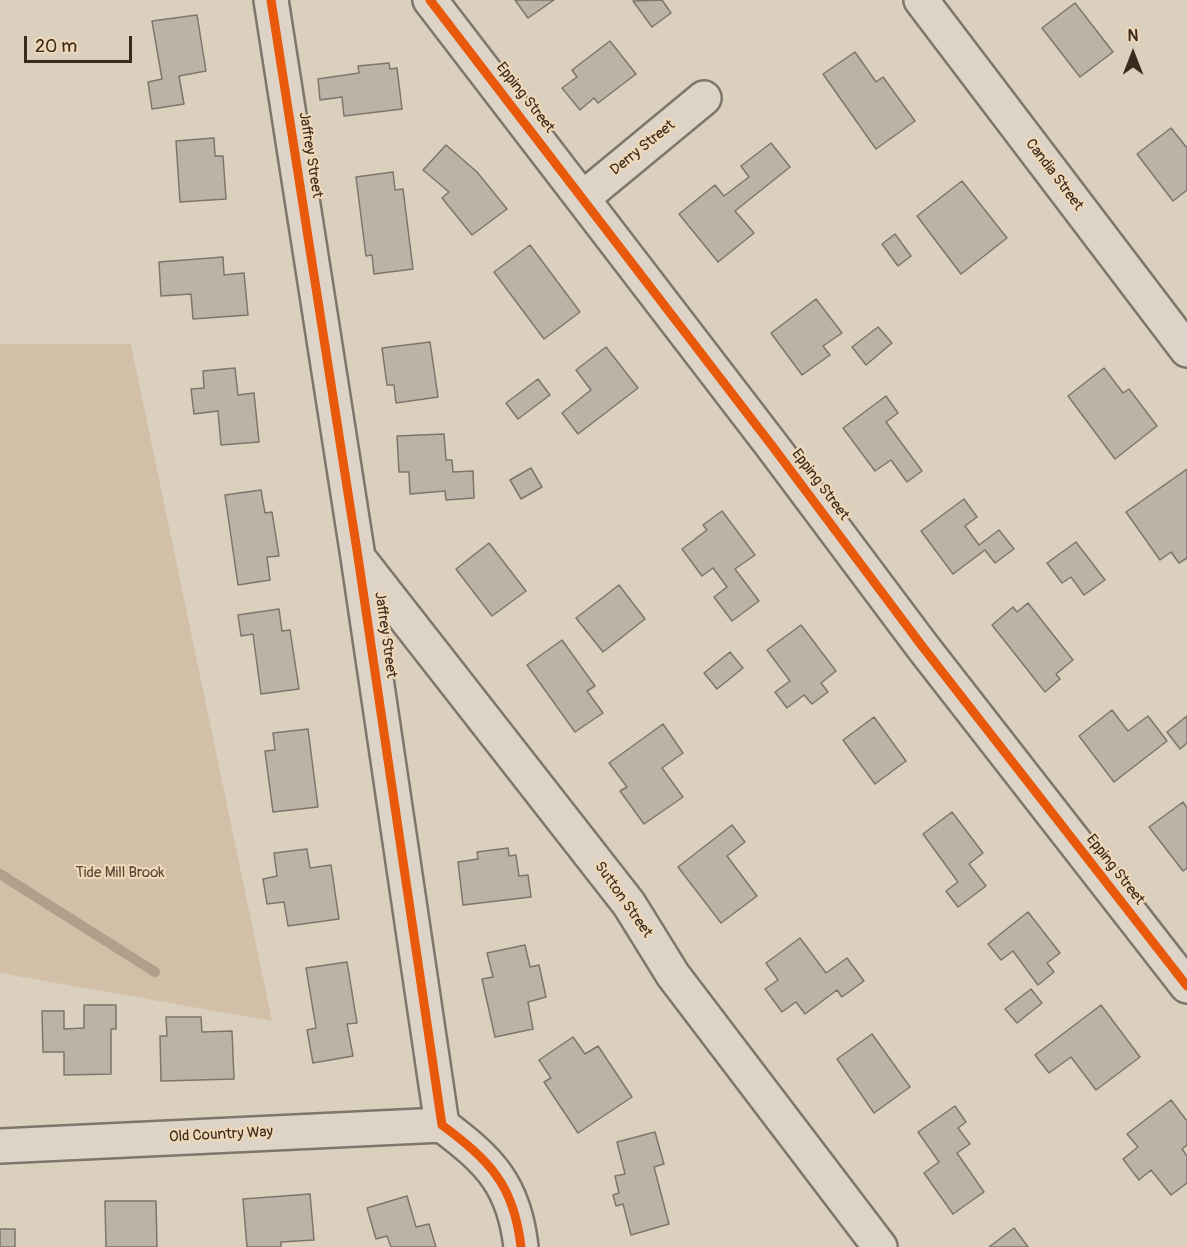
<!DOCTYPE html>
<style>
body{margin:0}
#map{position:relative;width:1187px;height:1247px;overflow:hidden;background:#dbcfbe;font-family:Pangolin,sans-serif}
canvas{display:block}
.north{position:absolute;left:1103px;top:24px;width:60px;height:60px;-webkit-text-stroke:4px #efd8b7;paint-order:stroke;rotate:0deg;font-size:16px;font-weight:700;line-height:24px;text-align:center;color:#3b2a1e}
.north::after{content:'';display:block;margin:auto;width:21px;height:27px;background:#3b2a1e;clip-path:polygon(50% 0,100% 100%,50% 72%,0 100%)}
.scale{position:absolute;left:24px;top:36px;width:108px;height:27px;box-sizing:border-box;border:3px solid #3b2a1e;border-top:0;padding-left:8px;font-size:18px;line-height:21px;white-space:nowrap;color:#3b2a1e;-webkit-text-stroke:4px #efd8b7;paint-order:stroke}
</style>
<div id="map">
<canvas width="1187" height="1247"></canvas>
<div class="north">N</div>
<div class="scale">20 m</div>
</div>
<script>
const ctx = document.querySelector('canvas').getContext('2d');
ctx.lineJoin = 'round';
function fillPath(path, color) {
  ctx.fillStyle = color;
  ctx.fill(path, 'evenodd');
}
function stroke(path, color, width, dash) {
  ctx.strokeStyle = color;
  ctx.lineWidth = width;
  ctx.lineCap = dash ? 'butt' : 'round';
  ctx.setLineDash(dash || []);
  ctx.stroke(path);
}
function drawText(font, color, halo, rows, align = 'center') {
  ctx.font = font + ' Pangolin,sans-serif';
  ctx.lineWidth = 4.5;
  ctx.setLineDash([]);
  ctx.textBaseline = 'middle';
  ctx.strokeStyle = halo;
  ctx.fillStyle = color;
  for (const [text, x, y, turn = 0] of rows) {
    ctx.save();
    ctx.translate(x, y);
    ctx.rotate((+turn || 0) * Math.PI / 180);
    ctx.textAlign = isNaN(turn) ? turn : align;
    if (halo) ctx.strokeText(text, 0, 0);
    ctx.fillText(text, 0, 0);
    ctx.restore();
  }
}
fillPath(new Path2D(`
 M131,344V345L272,1021L0,973V344Z`), '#d1bfa8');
stroke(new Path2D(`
 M0,874L155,972`), '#b09f8a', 10);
const building = new Path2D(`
 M515,0H554L528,18Z
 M662,0L671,13L652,27L633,1Z
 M1075,3L1113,52L1080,77L1042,28Z
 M197,15L206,71L179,76L184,104L152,109L148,82L162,79L152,21Z
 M610,41L636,74L598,103L594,98L580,110L562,88L577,77L572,70Z
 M855,52L876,82L883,77L915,121L876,149L823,74Z
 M389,63L390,69L397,68L402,109L344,116L342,97L320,100L318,79L359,73L358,66Z
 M1171,128L1187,148V190L1173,201L1137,154Z
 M214,138L215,156H223L226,199L180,202L176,141Z
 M771,143L790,167L735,211L754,233L718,262L679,214L715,185L724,196L749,177L741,166Z
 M446,145L477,172L507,209L472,235L442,198L449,192L423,170Z
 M393,172L395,190L403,189L413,269L374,274L372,255L366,256L356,177Z
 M962,181L1007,238L961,274L917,216Z
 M895,234L911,256L898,266L882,244Z
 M530,245L580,312L544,339L494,272Z
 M223,257L224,275L244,273L248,315L193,319L191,294L161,296L159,262Z
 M816,299L842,333L823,346L830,355L802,375L771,333Z
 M878,327L892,343L866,365L852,347Z
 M430,342L438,397L396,403L394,385H387L382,348Z
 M606,347L638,388L578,434L562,413L591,390L576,370Z
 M235,368L238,395L254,393L259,442L221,445L218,411L194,414L191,389L204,388L203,371Z
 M1104,368L1123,393L1129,389L1157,426L1115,459L1068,396Z
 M538,379L550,395L518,419L506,403Z
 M886,396L898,413L886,422L922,471L907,482L891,460L875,471L843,428Z
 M444,434L446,460H452L453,472L473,471L474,498L446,500L445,491L410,494L409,472H399L397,436Z
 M531,468L542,487L521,499L510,480Z
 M1187,469V558L1179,563L1171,552L1160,560L1126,512Z
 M261,490L265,513L272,512L279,556L267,557L270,580L238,585L225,495Z
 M964,499L977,517L965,526L979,545L999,530L1014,549L995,563L985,550L953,574L921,531Z
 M722,511L755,555L735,569L759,601L732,621L714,597L727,587L713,568L702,576L682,549L707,530L703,525Z
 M1076,542L1105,580L1084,595L1071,577L1062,583L1047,563Z
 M489,543L526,591L492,616L456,569Z
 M619,585L645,619L603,652L576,618Z
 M1028,603L1073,660L1056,674L1060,679L1045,692L992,625L1013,607L1017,612Z
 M279,609L282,631L290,630L299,689L261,694L253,634L241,636L238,615Z
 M801,625L836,671L821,683L828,692L812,704L804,695L787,708L775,692L790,681L767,650Z
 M562,640L595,686L587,691L603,713L575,732L527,665Z
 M730,652L743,668L717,689L704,673Z
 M1112,710L1128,731L1148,716L1167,741L1114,782L1079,736Z
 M1187,716V743L1180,749L1167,732Z
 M874,717L906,761L875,784L843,740Z
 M663,724L683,753L662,768L683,797L644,824L620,791L627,787L609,763Z
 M308,729L318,807L273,812L265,751L275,750L273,733Z
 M1183,802L1187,808V868L1183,871L1149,827Z
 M952,812L983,853L969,864L986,886L958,907L946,891L958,882L923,834Z
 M732,825L745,842L727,856L757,896L721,923L678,867Z
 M508,848L509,856L516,855L519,876L528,875L531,897L463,905L458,862L478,859L477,852Z
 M307,849L310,868L331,865L339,919L288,926L284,902L267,904L263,879L277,876L274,853Z
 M1028,912L1060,953L1047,963L1054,972L1038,985L1013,951L1001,960L988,944Z
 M800,938L826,973L847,958L864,981L842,997L837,990L805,1014L796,1002L782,1012L765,989L778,980L766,963Z
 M525,945L530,967L539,965L546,997L528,1002L533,1029L495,1037L482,979L493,977L487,953Z
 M347,962L357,1023L347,1024L353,1056L313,1063L307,1030L316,1028L306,968Z
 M1031,989L1042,1003L1017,1023L1005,1009Z
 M84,1005H116V1029H111V1074L64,1075V1052H43L42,1011H64V1029L84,1028Z
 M1101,1005L1140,1057L1096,1090L1071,1057L1049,1073L1035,1055Z
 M166,1017H201L202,1032L232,1031L234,1079L161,1081L160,1036H167Z
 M872,1034L910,1087L874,1113L837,1059Z
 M573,1037L585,1054L598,1046L632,1097L578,1133L544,1082L551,1078L539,1060Z
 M1171,1100L1187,1121V1145L1182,1149L1187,1156V1183L1171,1195L1151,1170L1139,1180L1123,1159L1138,1147L1127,1134Z
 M955,1106L966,1122L958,1128L970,1144L957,1153L984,1192L953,1214L924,1173L939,1162L918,1132Z
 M655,1132L664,1164L654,1167L669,1224L631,1235L623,1204L616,1206L613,1195L619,1193L615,1176L625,1174L617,1142Z
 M310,1194L314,1240L281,1242V1247H247L243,1199Z
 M407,1196L416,1227L429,1224L436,1247H391L387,1236L376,1239L367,1208Z
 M105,1201H156L157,1247H106Z
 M1014,1228L1028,1247H989Z
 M0,1229H15V1247H0Z`);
fillPath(building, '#bcb2a6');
stroke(building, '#7e756b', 1.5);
const street = new Path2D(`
 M271,0L358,557L442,1125C490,1161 514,1185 521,1247
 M430,0L773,447L922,646L1187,986
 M921,0L1187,350
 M583,198L704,98
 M360,560L629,904L673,975L880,1247
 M0,1146L442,1125`);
stroke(street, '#7e756b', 38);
stroke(street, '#ddd4c7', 33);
stroke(new Path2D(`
 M271,0L358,557L442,1125C490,1161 514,1185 521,1247
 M430,0L773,447L922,646L1187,986`), '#e8590c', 9);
drawText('15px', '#3b2a1e', '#efd8b7', [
 ["Epping Street",525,98,52],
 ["Derry Street",643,148,-39],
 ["Jaffrey Street",310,155,81],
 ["Candia Street",1054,175,53],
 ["Epping Street",820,485,53],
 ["Jaffrey Street",385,635,82],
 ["Epping Street",1115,870,52],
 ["Sutton Street",623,900,55],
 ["Old Country Way",221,1135,-3]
]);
drawText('15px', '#574536', '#efd8b7', [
 ["Tide Mill Brook",120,873]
]);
</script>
